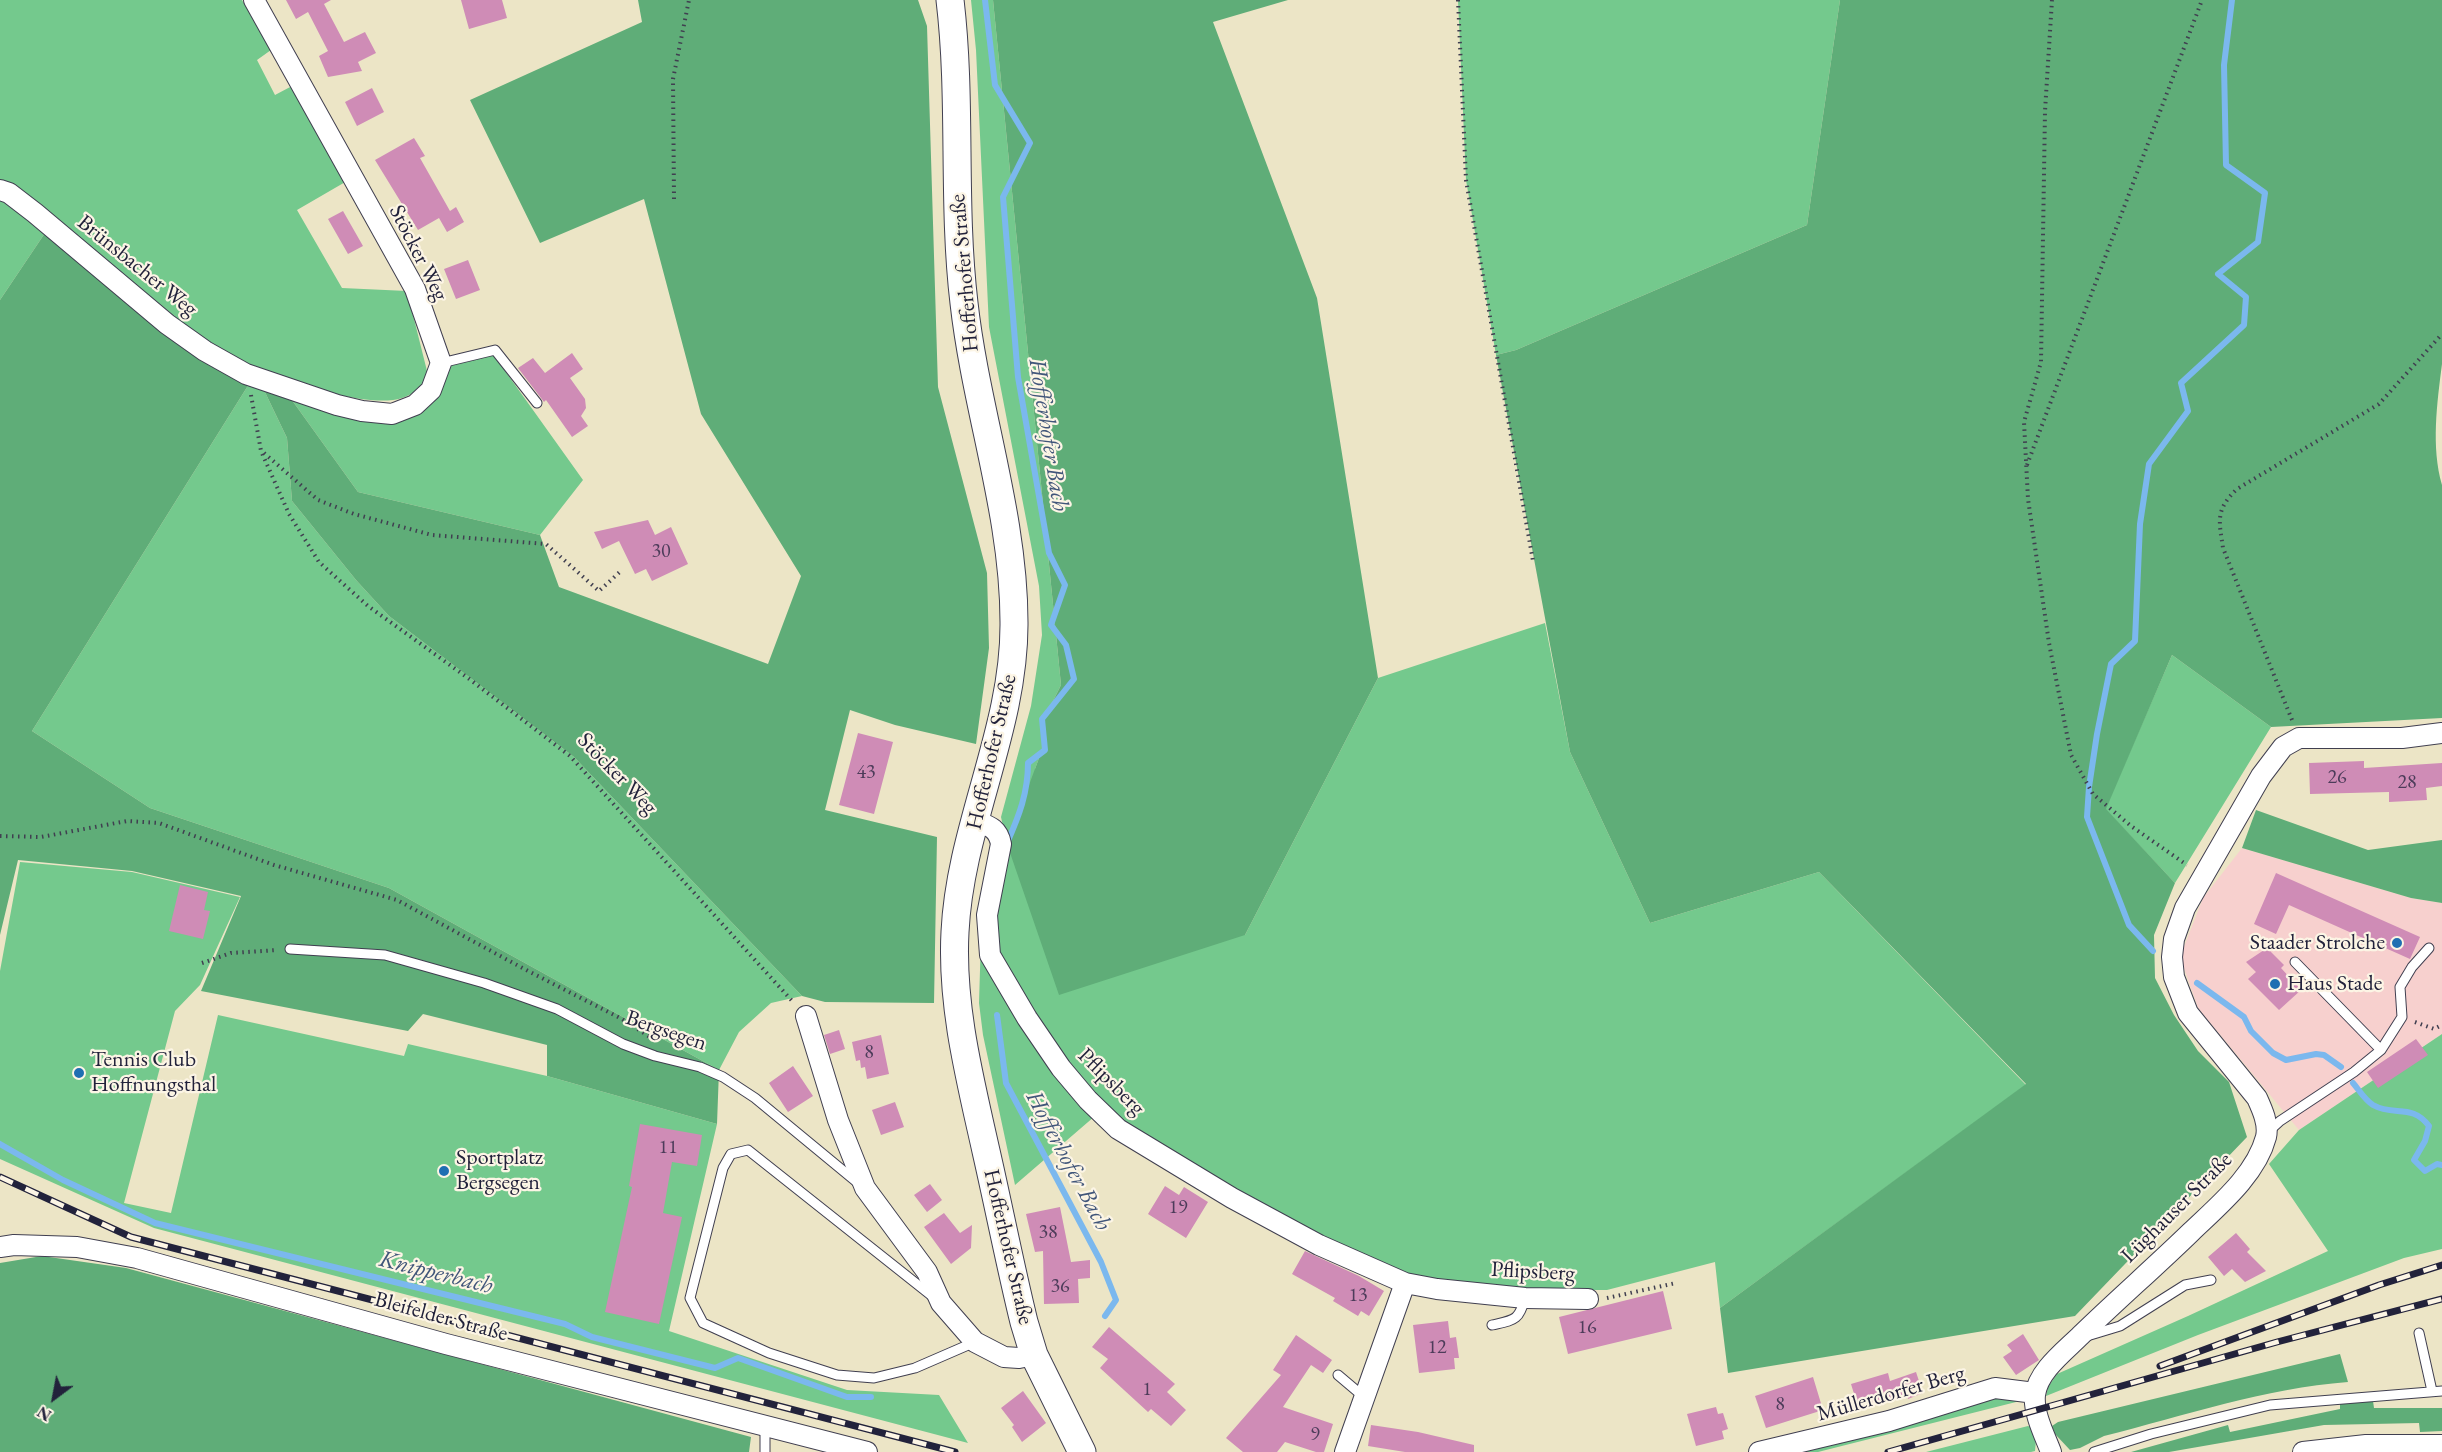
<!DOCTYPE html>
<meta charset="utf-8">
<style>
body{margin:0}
#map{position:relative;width:2442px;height:1452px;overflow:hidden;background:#ece5c6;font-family:"EB Garamond",serif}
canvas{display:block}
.north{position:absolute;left:24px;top:1368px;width:60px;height:60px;-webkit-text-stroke:4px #fcf5e5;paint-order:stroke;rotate:212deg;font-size:16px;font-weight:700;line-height:24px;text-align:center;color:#22223b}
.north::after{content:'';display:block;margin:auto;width:21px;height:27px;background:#22223b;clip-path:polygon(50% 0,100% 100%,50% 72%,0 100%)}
</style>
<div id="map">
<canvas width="2442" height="1452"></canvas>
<div class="north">N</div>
</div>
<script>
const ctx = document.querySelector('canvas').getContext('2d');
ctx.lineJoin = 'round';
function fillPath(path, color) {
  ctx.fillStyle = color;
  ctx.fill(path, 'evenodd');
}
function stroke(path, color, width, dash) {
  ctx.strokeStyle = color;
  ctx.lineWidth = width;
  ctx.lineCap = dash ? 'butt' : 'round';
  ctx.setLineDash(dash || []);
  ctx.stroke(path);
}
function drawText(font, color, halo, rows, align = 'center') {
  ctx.font = font + ' "EB Garamond",serif';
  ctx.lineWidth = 4.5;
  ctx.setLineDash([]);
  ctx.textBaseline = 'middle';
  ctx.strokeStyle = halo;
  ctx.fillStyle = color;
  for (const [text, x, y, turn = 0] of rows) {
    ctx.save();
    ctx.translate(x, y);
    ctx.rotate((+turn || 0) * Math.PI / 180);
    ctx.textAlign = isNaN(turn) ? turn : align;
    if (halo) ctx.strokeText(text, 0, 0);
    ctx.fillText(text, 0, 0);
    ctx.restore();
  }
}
fillPath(new Path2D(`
 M2242,848L2411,898L2442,903V1034L2299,1130L2198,1008L2180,957L2203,898Z`), '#f7d0ce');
fillPath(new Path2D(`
 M0,0H242L271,50L257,60L275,95L292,86L347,181L297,210L342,288L407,291L428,375C421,386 415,394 402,398C363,411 256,372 220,351C185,330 154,304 121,279C81,247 41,215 0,183Z
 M971,0H993L1061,685L1045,717V742L1035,769L1245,935L1378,678L1545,623L1570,752L1650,923L1819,872L2026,1085L1720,1308L1715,1262L1607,1290H1557L1497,1287L1412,1278L1362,1261L1151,1143L1091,1097L997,956L994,921L1007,844L1001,817L1031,706L1042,635L1039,586L989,327L976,50Z
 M1458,0H1840L1807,225L1516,350L1496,355L1466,180Z
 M0,196L47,230L0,300Z
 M493,354L583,480L540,535L358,492L289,396L409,417L445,367Z
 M249,384L263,388L287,438L292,501L356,580L389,616L574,757L802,996L771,1003L739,1032L719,1070L389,888L150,808L32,731Z
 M2172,655L2271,727L2175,883L2105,809Z
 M20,862L132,872L240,897L200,985L175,1011L124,1203L171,1213L218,1015L404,1056L408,1044L547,1076L717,1124L669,1331L847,1390L939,1395L968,1443L154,1228L0,1159V971Z
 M981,937L1095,1116L1015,1185L983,1035L979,1003Z
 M2442,1034V1249L2404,1258L2198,1335L2046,1396L2048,1387L2057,1374L2188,1316L2328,1251L2269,1164L2299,1130Z
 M2022,1391L2020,1401L1818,1452H1781Z
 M2028,1426L2037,1429L2035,1451L2031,1452H1926Z`), '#74c98d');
fillPath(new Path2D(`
 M638,0H918L927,26L938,387L987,573L989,648L976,744L895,725L850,710L825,810L937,837L934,1003L825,1002L802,996L574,757L389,616L356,580L292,501L287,438L263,388L289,396L358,492L540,535L559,587L768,664L801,576L701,414L644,199L540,243L470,100L642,22Z
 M993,0H1288L1213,22L1317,298L1378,678L1245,935L1059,995L1007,844L1045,742V717L1061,685Z
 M1840,0H2442V364C2437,403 2431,447 2442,485V718L2271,727L2172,655L2106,809L2175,883L2154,935L2155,978L2174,1015L2198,1051L2229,1082L2247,1137L2075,1316L1728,1373L1720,1308L2026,1084L1819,872L1650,923L1570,752L1496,355L1516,350L1807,225Z
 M47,230L249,384L32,731L150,808L389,888L719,1070L717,1124L547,1076V1045L423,1014L408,1031L201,991L241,896L132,871L18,860L0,935V300Z
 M2256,810L2368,850L2442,840V903L2411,898L2242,848Z
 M42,1256L126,1268L751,1437L749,1452H0V1263Z
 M2340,1354L2348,1382C2265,1388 2184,1416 2104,1436L2080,1448L2070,1450L2055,1434L2052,1426L2058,1422Z
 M2373,1401L2374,1408H2442V1431L2420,1432L2419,1423L2324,1425L2169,1452H2131L2228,1425L2230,1432L2340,1409V1402Z`), '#5fad78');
stroke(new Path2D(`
 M985,0L995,85L1030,143L1003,197L1018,377L1049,553L1065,585L1051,625L1066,645L1074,679L1042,719L1045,750L1028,763C1028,793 1019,816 1007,843
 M2153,951L2129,925L2087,817L2089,787L2097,734L2111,664L2135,641L2140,524L2149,464L2188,411L2181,383L2244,325L2246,297L2218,274L2258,242L2265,193L2226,165L2224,65L2232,0
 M2197,983L2244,1017L2251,1031L2273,1053L2286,1060L2316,1054L2324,1055L2341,1067
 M997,1015L1006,1083L1101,1262L1116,1300L1105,1316
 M2353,1083C2359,1090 2365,1100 2373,1105C2394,1117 2412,1103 2429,1126L2425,1141L2414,1160L2425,1171L2437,1164L2442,1165
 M0,1144L63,1180L155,1223L565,1324L592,1337L715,1368L738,1358L847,1397H871`), '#7bb8ee', 6);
fillPath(new Path2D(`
 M286,0H331L324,4L344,42L365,32L376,53L358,62L362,71L328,77L319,56L328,51L308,12L296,19Z
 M461,0H502L507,18L469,29Z
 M372,88L384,112L357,126L345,102Z
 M414,138L425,156L420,158L450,211L456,207L464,222L447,232L439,218L418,230L375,160Z
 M343,211L363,246L348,254L328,219Z
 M468,260L480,290L456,299L444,269Z
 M572,353L583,369L570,378L585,399L586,408L581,416L588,426L572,437L546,400L544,402L518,368L533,358L545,373Z
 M648,520L655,535L671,527L688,564L652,581L646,569L635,574L619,541L602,549L594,532Z
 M858,733L893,742L874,814L839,805Z
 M2364,761V768L2442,763V786L2426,788L2427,800L2389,802V792L2310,794L2309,763Z
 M2276,873L2420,937L2410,959L2289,905L2276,934L2254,924Z
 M180,885L208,892L204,910L210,911L203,939L169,931Z
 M2267,948L2284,965L2281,968L2301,990L2279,1010L2248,979L2256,972L2246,962Z
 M839,1030L845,1049L830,1054L824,1035Z
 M881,1035L889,1074L867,1079L865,1067L861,1068L860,1060L856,1061L852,1042Z
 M2416,1039L2428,1055L2378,1088L2367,1072Z
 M793,1066L813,1096L788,1112L769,1083Z
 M895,1102L904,1127L881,1135L872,1110Z
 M640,1124L702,1135L697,1166L672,1162L663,1213L682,1217L659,1324L605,1312L632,1187L629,1186Z
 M930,1184L942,1200L927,1212L914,1195Z
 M1165,1186L1179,1195L1184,1187L1208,1202L1186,1238L1148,1214Z
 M1060,1207L1071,1262L1090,1260V1278L1078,1279L1079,1303L1044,1304L1043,1251L1035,1252L1026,1214Z
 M944,1213L960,1233L972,1225L971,1248L951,1264L924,1227Z
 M2236,1233L2250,1249L2247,1252L2266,1271L2245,1282L2232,1269L2224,1276L2208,1257Z
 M1305,1251L1359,1276L1384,1291L1369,1316L1361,1311L1358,1316L1333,1301L1335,1298L1292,1274Z
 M1663,1291L1672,1329L1568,1354L1559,1317Z
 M1448,1321L1450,1338L1456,1337L1459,1358H1454L1455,1369L1419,1373L1413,1325Z
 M1109,1327L1175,1384L1167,1392L1186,1410L1171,1426L1151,1409L1148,1412L1100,1368L1108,1359L1092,1347Z
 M2023,1334L2039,1360L2016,1375L2003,1357L2012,1351L2007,1345Z
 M1296,1335L1332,1360L1323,1373L1311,1365L1283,1407L1333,1424L1324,1452H1316L1285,1442L1277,1452H1243L1226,1438L1281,1375L1273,1370Z
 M1916,1372L1923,1393L1908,1399L1907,1394L1859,1410L1851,1384L1888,1373L1890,1381Z
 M1813,1377L1823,1410L1766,1428L1755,1396Z
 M1023,1391L1046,1423L1022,1442L1012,1427L1014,1425L1001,1408Z
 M1716,1407L1718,1414L1723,1413L1728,1429L1722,1431L1724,1439L1696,1446L1687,1414Z
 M1371,1425L1418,1432L1474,1445V1452H1405L1368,1446Z`), '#cf8cb6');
const lane = new Path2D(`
 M441,363L495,350L537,403
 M290,949L385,955L484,983L557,1009L623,1044L655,1056L700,1067L723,1077L755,1098L858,1183
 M2295,962L2381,1050
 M2268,1132L2280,1121L2354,1072L2381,1050L2402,1017L2400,987L2412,967L2429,948
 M932,1296L748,1150L731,1154L723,1168L690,1298L703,1323L769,1353L837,1375L874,1378L915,1368L975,1342
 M1492,1325C1514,1320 1519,1321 1525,1298
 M2419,1333L2432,1391
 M2087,1336L2120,1326L2185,1285L2211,1280
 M1338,1375L1364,1397
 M765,1452V1425
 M2094,1452L2151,1434L2270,1405L2442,1391`);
const street = new Path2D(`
 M0,190L9,193L35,213L167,324L205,351L246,374L337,405L362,411L392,414L415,405L431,390L441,363L415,289L254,0
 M976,821C989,826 998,828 1001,844L987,915L990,955L1027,1018L1061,1068L1088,1100L1118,1129L1232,1198L1319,1245L1405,1283L1437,1289L1525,1298L1588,1299
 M806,1016L838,1120L865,1188L927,1272L941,1303L975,1342L1004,1357L1019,1358L1034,1355
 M0,1247L14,1245L77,1247L137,1258L446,1344L867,1452
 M1345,1452L1405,1283
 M1759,1452L1889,1421L1995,1388L2035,1393
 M2051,1452C2045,1436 2033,1413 2035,1395C2038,1371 2065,1351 2081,1335C2117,1300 2155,1267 2191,1232C2218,1206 2256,1175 2266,1137C2269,1124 2262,1109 2257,1098L2188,1013L2174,977L2172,957L2174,939L2185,908L2261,776L2283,747L2299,738H2402L2442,733
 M2303,1452L2366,1445H2442`);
const secondary = new Path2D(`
 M950,0C962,100 952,202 964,303C976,410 1014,514 1014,622C1015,729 960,826 955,932C951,1006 970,1079 986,1151C999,1208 1010,1265 1024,1322L1034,1355L1082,1452`);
stroke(lane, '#403f50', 11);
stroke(street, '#403f50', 22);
stroke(secondary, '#403f50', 29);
stroke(new Path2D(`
 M1458,0L1466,180L1533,561
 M2052,0L2045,111L2041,362L2024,422L2028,499L2049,643L2071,755L2093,794L2131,826L2187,865
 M674,199L673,79L689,0
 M251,395L261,451L289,514L319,562L368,606L468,678L570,756L794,1003
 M264,453L318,500L354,514L432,535L546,544L599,591L622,570
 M2027,465L2202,0
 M2292,720L2223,548C2219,521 2215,510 2237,489L2379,404L2442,334
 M0,836L41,837L127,821L159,823L274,865L397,900L528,971L622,1019L650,1037
 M202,963L231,953L278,950
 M2415,1022L2434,1029L2442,1025
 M1607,1298L1676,1283`), '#403f50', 4, [1.5, 4.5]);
stroke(lane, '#fff', 9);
stroke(street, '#fff', 20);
stroke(secondary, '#fff', 27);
const rail = new Path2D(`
 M0,1177L131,1237L955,1452
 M2160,1366L2379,1285L2442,1265
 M1888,1452L2277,1342L2442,1299`);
stroke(rail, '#22223b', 7);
stroke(rail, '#fcf5e5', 4.5, [14]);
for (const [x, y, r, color] of [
 [2397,943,6,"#1f6fb2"],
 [2275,984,6,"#1f6fb2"],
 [79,1073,6,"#1f6fb2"],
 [444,1171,6,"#1f6fb2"]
]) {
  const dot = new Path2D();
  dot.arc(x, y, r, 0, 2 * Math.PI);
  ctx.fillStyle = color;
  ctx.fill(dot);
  stroke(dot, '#fcf5e5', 2);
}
drawText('20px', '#4d3c5a', null, [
 ["30",661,552],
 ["43",866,773],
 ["26",2337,778],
 ["28",2407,783],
 ["8",869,1053],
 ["11",668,1148],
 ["19",1178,1208],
 ["38",1048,1233],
 ["36",1060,1287],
 ["13",1358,1296],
 ["16",1587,1328],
 ["12",1437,1348],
 ["1",1147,1390],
 ["8",1780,1405],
 ["9",1315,1435]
]);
drawText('22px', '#22223b', '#fcf5e5', [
 ["Stöcker Weg",418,253,63],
 ["Brünsbacher Weg",137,266,39],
 ["Hofferhofer Straße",965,273,-95],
 ["Hofferhofer Straße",992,752,-77],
 ["Stöcker Weg",617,774,46],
 ["Bergsegen",666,1031,19],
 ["Pflipsberg",1111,1082,45],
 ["Lüghauser Straße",2177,1208,-45],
 ["Hofferhofer Straße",1008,1247,77],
 ["Pflipsberg",1533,1272,3],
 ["Bleifelder Straße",441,1317,15],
 ["Müllerdorfer Berg",1891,1394,-16]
]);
drawText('22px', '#22223b', '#fcf5e5', [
 ["Staader Strolche",2385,943,"right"],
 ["Haus Stade",2287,984],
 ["Tennis Club",91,1060],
 ["Hoffnungsthal",91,1085],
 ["Sportplatz",456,1158],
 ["Bergsegen",456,1183]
], 'left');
drawText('italic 24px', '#41567a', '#fcf5e5', [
 ["Hofferhofer Bach",1048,435,81],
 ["Hofferhofer Bach",1068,1161,62],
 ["Knipperbach",436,1273,14]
]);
</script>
